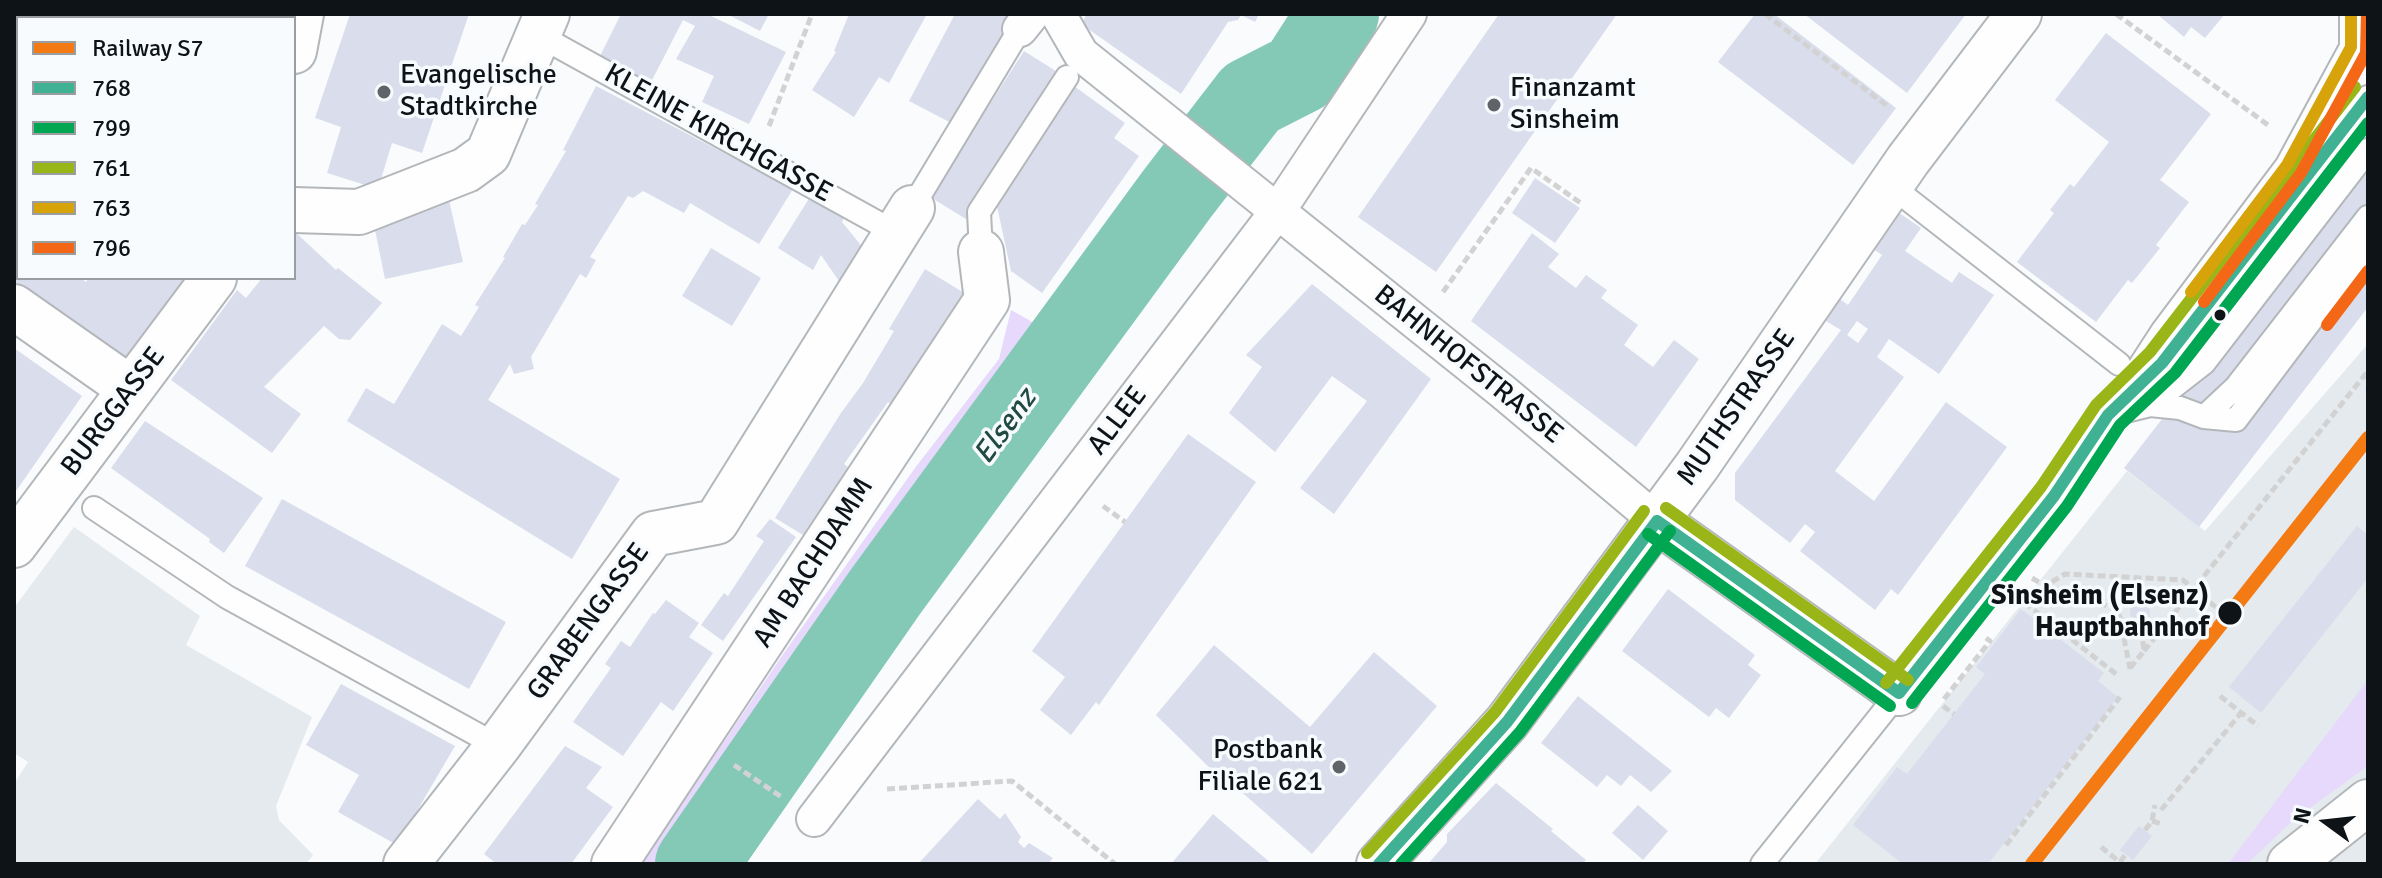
<!DOCTYPE html>
<style>
body{margin:0}
#map{position:relative;width:2382px;height:878px;overflow:hidden;background:#f9fbfd;font-family:Signika,sans-serif}
canvas{display:block}
.frame{position:absolute;inset:0;border:16px solid #0e1317;pointer-events:none}
.legend{position:absolute;left:16px;top:16px;width:280px;height:264px;box-sizing:border-box;background:#f8fbfe;border:2px solid #9a9ea2;margin:0;padding:10px 14px;list-style:none;font-size:24px;color:#0e1317}
.legend li{display:flex;align-items:center;gap:16px;height:40px}
.legend b{width:40px;border:2px solid #9a9ea2}
.north{position:absolute;left:2286px;top:782px;width:80px;height:80px;-webkit-text-stroke:6px #f8fbfe;paint-order:stroke;rotate:285deg;font-size:22px;font-weight:700;line-height:32px;text-align:center;color:#0e1317}
.north::after{content:'';display:block;margin:auto;width:28px;height:36px;background:#0e1317;clip-path:polygon(50% 0,100% 100%,50% 72%,0 100%)}
</style>
<div id="map">
<canvas width="2382" height="878"></canvas>
<div class="frame"></div>
<ul class="legend">
<li><b style="height:10px;background:#f47a14"></b>Railway S7</li>
<li><b style="height:10px;background:#40b193"></b>768</li>
<li><b style="height:10px;background:#00a651"></b>799</li>
<li><b style="height:10px;background:#99b518"></b>761</li>
<li><b style="height:10px;background:#d7a30b"></b>763</li>
<li><b style="height:10px;background:#f46717"></b>796</li>
</ul>
<div class="north">N</div>
</div>
<script>
const ctx = document.querySelector('canvas').getContext('2d');
ctx.lineJoin = 'round';
function fillPath(path, color) {
  ctx.fillStyle = color;
  ctx.fill(path, 'evenodd');
}
function stroke(path, color, width, dash) {
  ctx.strokeStyle = color;
  ctx.lineWidth = width;
  ctx.lineCap = dash ? 'butt' : 'round';
  ctx.setLineDash(dash || []);
  ctx.stroke(path);
}
function drawText(font, color, halo, rows, align = 'center') {
  ctx.font = font + ' Signika,sans-serif';
  ctx.lineWidth = 7;
  ctx.setLineDash([]);
  ctx.textBaseline = 'middle';
  ctx.strokeStyle = halo;
  ctx.fillStyle = color;
  for (const [text, x, y, turn = 0] of rows) {
    ctx.save();
    ctx.translate(x, y);
    ctx.rotate((+turn || 0) * Math.PI / 180);
    ctx.textAlign = isNaN(turn) ? turn : align;
    if (halo) ctx.strokeText(text, 0, 0);
    ctx.fillText(text, 0, 0);
    ctx.restore();
  }
}
fillPath(new Path2D(`
 M2368,344V864H1815L2127,471L2205,531Z
 M74,527L200,616L186,645L312,717L276,806L279,820L313,855L306,864H14V784L28,762L14,753V608Z`), '#e4eaee');
fillPath(new Path2D(`
 M1162,150L1214,194L1078,376L746,864H641L786,650L915,468L999,359L1011,310L1036,324Z
 M2368,680V766L2293,820L2247,864H2228Z`), '#e6d9fc');
stroke(new Path2D(`
 M696,864L886,591L1177,194L1251,98L1300,73L1338,14`), '#83c9b6', 82);
fillPath(new Path2D(`
 M14,14H48L55,18H18V101L14,99Z
 M100,14H147L154,18H105Z
 M189,14L198,17L200,14H237L235,18H186Z
 M350,14H469L422,153L392,143L378,189L327,173L341,127L315,118Z
 M621,14H707L786,52L749,124L702,102L714,76L676,59L695,26L683,20L649,86L598,60Z
 M727,14H769L760,31Z
 M849,14H927L889,83L879,77L854,117L812,90L836,52L834,51Z
 M955,14H1016L957,126L909,101Z
 M1087,14H1259L1255,22L1241,15L1238,20L1228,22L1181,94L1081,24Z
 M1499,14H1617L1436,272L1358,217Z
 M1755,14H1774L1896,108L1853,165L1718,62Z
 M1804,14H1966L1907,93Z
 M2157,14H2225L2205,38L2191,27L2184,37Z
 M2106,33L2211,114L2160,180L2189,202L2156,245L2160,248L2132,283L2128,280L2096,322L2017,262L2054,213L2050,210L2070,184L2074,187L2109,142L2055,100Z
 M1024,51L1059,73L966,219L930,197Z
 M596,86L793,189L759,244L690,203L684,213L643,191L633,198L628,196L590,257L596,260L586,278L580,274L531,357L534,369L514,374L510,364L488,400L620,479L572,559L347,421L366,388L394,404L442,324L461,336L479,307L475,305L505,258L503,257L522,224L525,225L538,205L535,204L566,151L563,150Z
 M1074,86L1125,123L1114,138L1139,156L1042,293L1011,271L995,197Z
 M2368,153V307L2199,527L2124,468Z
 M1535,178L1580,208L1555,243L1512,213Z
 M14,186L18,189V278H80L86,282L89,278H187L128,365L14,286Z
 M810,197L844,218L842,222L864,249L841,284L821,255L813,270L778,248Z
 M449,200L463,262L385,279L373,220Z
 M1898,212L1921,228L1905,251L1952,283L1959,272L1994,295L1939,374L1889,339L1877,357L1904,377L1835,471L1874,501L1946,402L2007,447L1898,595L1891,589L1875,610L1800,551L1815,532L1805,524L1790,543L1735,500V473L1841,330L1826,321L1840,299L1848,305L1882,255L1873,249ZM1857,321L1868,329L1858,343L1847,335Z
 M294,231L336,270L338,268L382,303L350,340L339,339L324,326L264,387L301,414L272,453L171,380L237,290L246,298L262,278H294Z
 M1532,233L1559,254L1548,267L1576,288L1586,275L1607,290L1601,298L1638,325L1624,345L1653,367L1674,340L1699,359L1636,447L1471,321Z
 M711,248L761,278L732,326L682,296Z
 M925,269L974,299L892,406L888,402L844,464L854,472L808,538L775,518L841,413L863,383L894,331L889,329Z
 M1312,284L1431,379L1334,514L1300,488L1367,401L1332,376L1275,452L1229,413L1262,367L1246,355Z
 M14,348L82,396L14,494L15,414Z
 M145,421L263,498L224,553L209,542L210,539L111,468Z
 M1188,434L1256,482L1099,705L1096,702L1071,735L1040,710L1065,677L1032,651Z
 M282,499L506,622L469,689L245,566Z
 M770,519L796,537L723,641L701,625L724,593L728,596L764,541L756,536Z
 M2357,526L2368,535V578L2261,713L2229,687Z
 M1668,589L1755,655L1748,665L1761,675L1729,718L1716,708L1709,717L1622,651Z
 M2148,597L2150,619L2131,621L2129,599Z
 M666,600L699,623L689,637L713,653L673,711L661,702L623,756L573,722L611,668L605,664L621,641L630,647L653,613L655,614Z
 M2021,609L2104,673L2098,681L2118,697L1988,864H1903L1853,825L1897,767L1907,774L1985,674L1976,667Z
 M1214,645L1310,727L1374,652L1437,706L1312,854L1228,780L1225,783L1156,715Z
 M341,684L455,746L397,845L338,812L359,775L306,745Z
 M1578,696L1672,771L1651,792L1630,775L1621,786L1607,775L1597,787L1541,743Z
 M565,746L602,767L586,788L613,807L571,864H497L484,854Z
 M1496,783L1553,829L1551,831L1586,860L1582,864H1428L1447,842V834Z
 M978,799L1000,819L1005,813L1021,837L1018,842L1024,848L1029,843L1053,858L1048,864H918Z
 M1638,805L1668,831L1643,860L1612,833Z
 M1213,814L1272,864H1171Z
 M2139,826L2152,836L2133,860L2120,850Z`), '#dadeec');
const service = new Path2D(`
 M538,35L898,234
 M1891,186L2119,364
 M912,208L1020,29
 M981,252L979,212L1067,77
 M2128,384L2163,330L2287,165L2351,47V14
 M2150,405L2204,363L2368,150
 M2109,415L2150,405L2180,408L2204,417L2236,420L2368,245
 M2204,417L2236,387L2368,217
 M94,508L227,597L498,746
 M1762,864L2007,557L2054,496L2108,415L2162,363L2368,97`);
const pedestrian = new Path2D(`
 M1058,14L1081,54L1502,391L1657,521
 M1020,29L1032,14
 M814,819L1277,212L1409,14`);
const minor = new Path2D(`
 M294,51L301,14
 M294,210L359,212L466,170L488,154L547,14
 M14,307L131,389
 M1657,521L1899,693
 M14,545L214,278
 M406,864L498,746L653,534L716,522L912,208
 M614,864L987,300L981,252
 M1379,864L1507,722L1697,466L1908,160L2019,14`);
const tertiary = new Path2D(`
 M2290,864L2368,802`);
stroke(service, '#b3b7ba', 26);
stroke(pedestrian, '#b3b7ba', 38);
stroke(minor, '#b3b7ba', 48);
stroke(tertiary, '#b3b7ba', 48);
stroke(new Path2D(`
 M84,14L89,18
 M1765,14L1890,108
 M2116,14L2268,125
 M769,126L812,14
 M1443,292L1531,168L1582,204
 M1103,506L1125,522
 M2032,578L2045,586L2114,608L2120,617L2130,669
 M2136,578L2138,598
 M2130,668L2144,651L2140,620
 M2116,674L2029,606L2045,586L2065,574L2183,580L2219,610
 M2220,696L2258,726
 M1944,699L1990,641L1986,638
 M1943,706L1954,714
 M734,765L783,798
 M887,789L1012,781L1115,864
 M2161,810L2241,713
 M2152,821L2162,824
 M2145,830L2152,821L2155,805
 M2006,845L2120,697
 M2101,847L2122,864
 M2120,862L2126,854`), '#d2d2d3', 5, [8, 4]);
stroke(service, '#fefeff', 22);
stroke(pedestrian, '#fefeff', 34);
stroke(minor, '#fefeff', 44);
stroke(tertiary, '#fefeff', 44);
stroke(new Path2D(`
 M2144,651L2368,371`), '#d2d2d3', 5, [8, 4]);
stroke(new Path2D(`
 M1657,521L1899,693
 M1899,693L2054,496L2108,415L2162,363L2368,97
 M1379,864L1507,722L1657,521`), '#40b193', 12);
stroke(new Path2D(`
 M1648,534L1890,706
 M1912,703L2067,506L2120,425L2175,373L2368,123
 M1401,864L1520,732L1670,531`), '#00a651', 12);
stroke(new Path2D(`
 M1666,508L1908,680
 M1886,683L2041,487L2096,405L2150,352L2355,87
 M1367,853L1495,712L1644,511`), '#99b518', 12);
stroke(new Path2D(`
 M2191,292L2287,165L2351,47V14`), '#d7a30b', 12);
stroke(new Path2D(`
 M2204,302L2301,173L2366,53L2367,14
 M2327,325L2368,271`), '#f46717', 12);
stroke(new Path2D(`
 M2032,864L2368,438`), '#f47a14', 14);
for (const [x, y, r, color] of [
 [384,92,8,"#606468"],
 [1494,105,8,"#606468"],
 [2220,315,7,"#0e1317"],
 [2230,613,13,"#0e1317"],
 [1339,767,8,"#606468"]
]) {
  const dot = new Path2D();
  dot.arc(x, y, r, 0, 2 * Math.PI);
  ctx.fillStyle = color;
  ctx.fill(dot);
  stroke(dot, '#f8fbfe', 3);
}
drawText('28px', '#0e1317', '#f8fbfe', [
 ["Evangelische",400,76],
 ["Stadtkirche",400,108],
 ["Finanzamt",1510,89],
 ["Sinsheim",1510,121],
 ["Postbank",1323,751,"right"],
 ["Filiale 621",1323,783,"right"]
], 'left');
drawText('28px', '#0e1317', '#f8fbfe', [
 ["KLEINE KIRCHGASSE",718,134,29],
 ["BAHNHOFSTRASSE",1468,365,39],
 ["MUTHSTRASSE",1737,408,-55],
 ["BURGGASSE",114,412,-53],
 ["ALLEE",1118,421,-53],
 ["AM BACHDAMM",814,563,-57],
 ["GRABENGASSE",589,622,-54]
]);
drawText('bold 28px', '#0e1317', '#f8fbfe', [
 ["Sinsheim (Elsenz)",2209,597],
 ["Hauptbahnhof",2209,629]
], 'right');
drawText('italic 30px', '#204b3e', '#f8fbfe', [
 ["Elsenz",1006,427,-54]
]);
</script>
